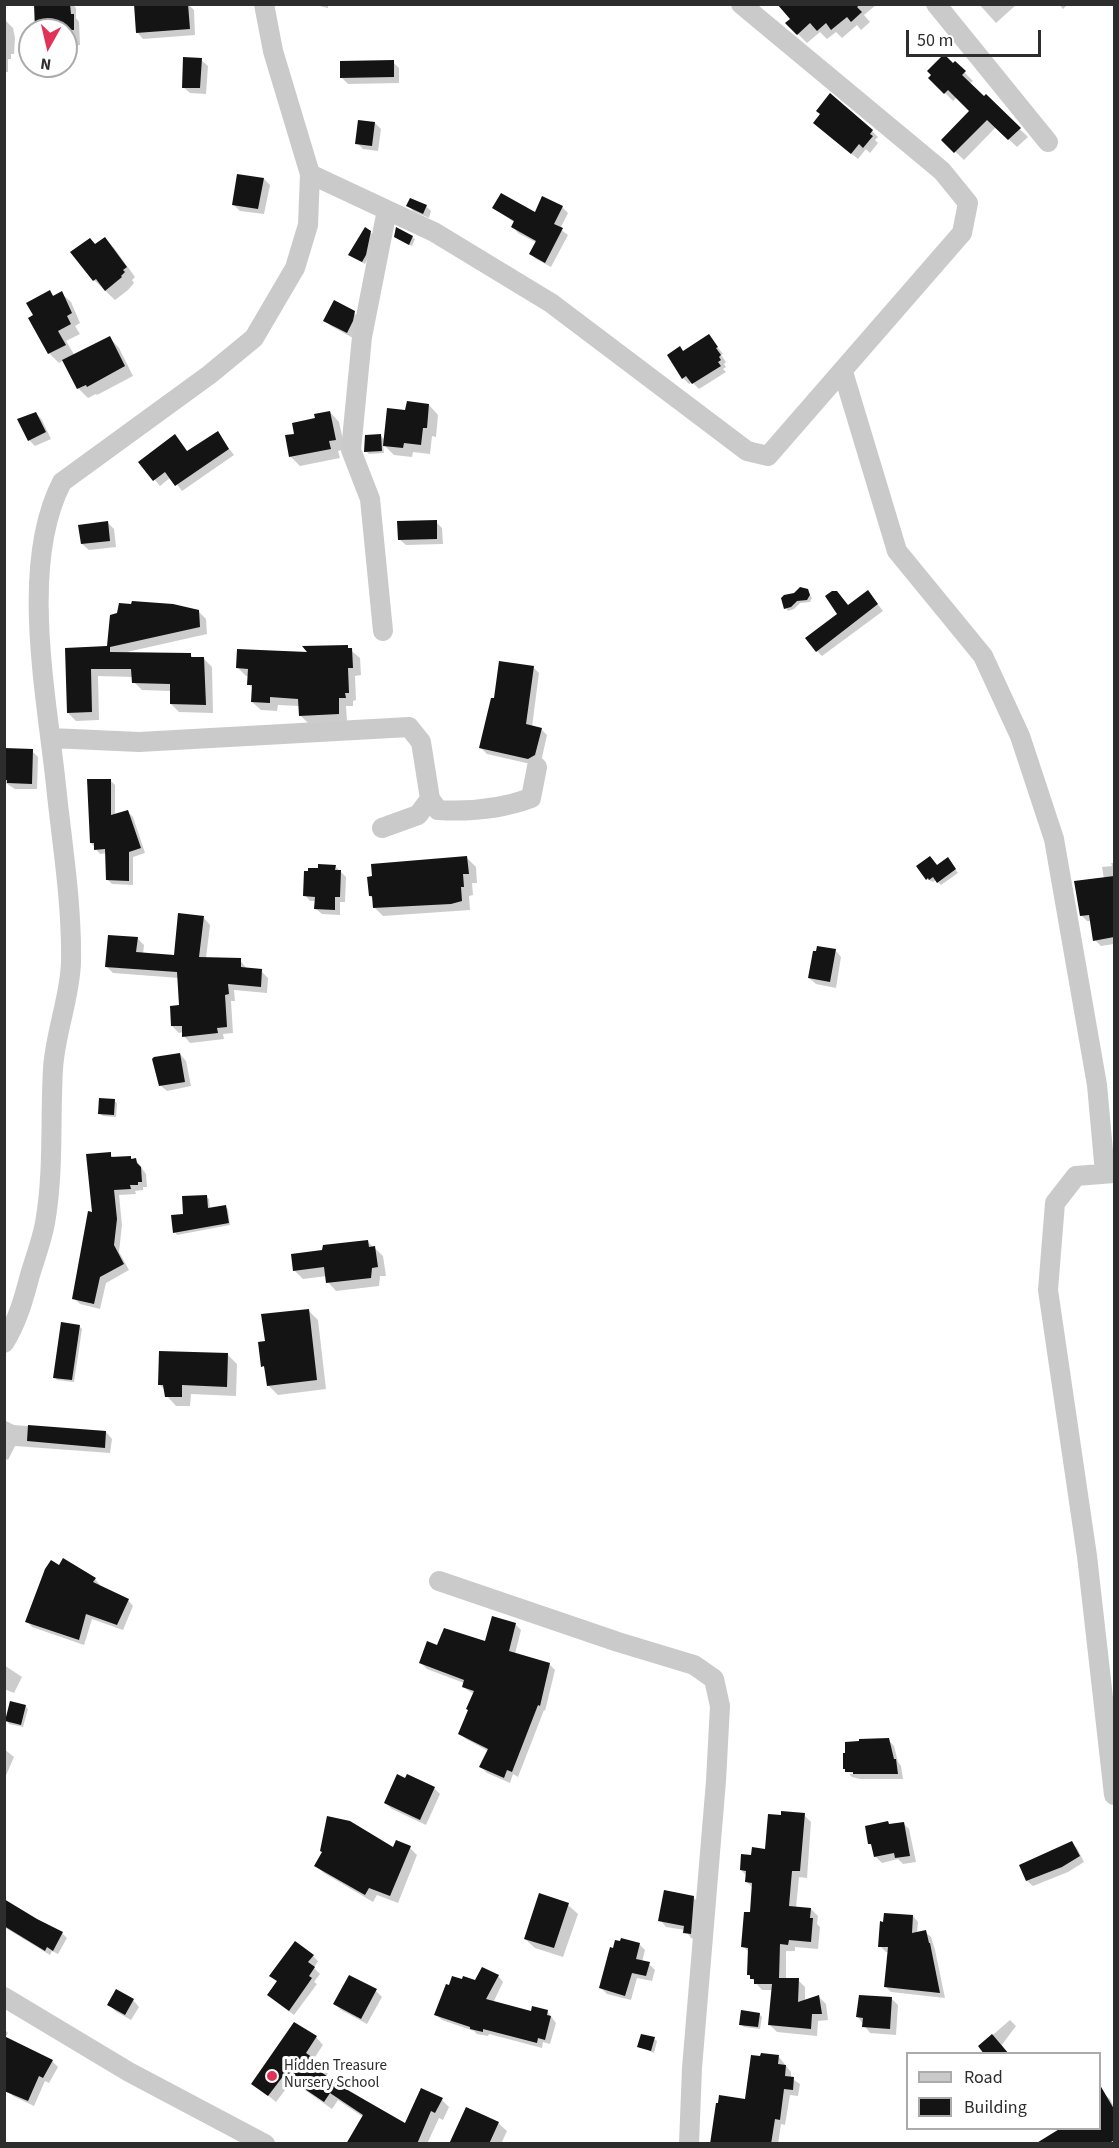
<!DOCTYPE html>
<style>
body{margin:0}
#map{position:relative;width:1119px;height:2148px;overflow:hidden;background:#fff;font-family:"Source Sans 3",sans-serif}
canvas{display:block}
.frame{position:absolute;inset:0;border:6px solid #2d2d2d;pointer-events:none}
.legend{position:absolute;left:906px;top:2052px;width:195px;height:78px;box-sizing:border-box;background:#fff;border:2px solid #ababab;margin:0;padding:8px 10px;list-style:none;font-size:18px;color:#2d2d2d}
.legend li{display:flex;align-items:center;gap:12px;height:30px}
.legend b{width:30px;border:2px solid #ababab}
.north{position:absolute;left:18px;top:18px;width:60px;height:60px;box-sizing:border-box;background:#fff;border:2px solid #ababab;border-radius:50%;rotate:188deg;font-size:16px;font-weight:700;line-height:24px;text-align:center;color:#2d2d2d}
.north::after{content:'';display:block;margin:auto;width:21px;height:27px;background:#e13357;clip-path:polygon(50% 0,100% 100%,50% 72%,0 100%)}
.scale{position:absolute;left:906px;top:30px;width:135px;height:27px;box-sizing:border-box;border:3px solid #2d2d2d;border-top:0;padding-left:8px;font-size:18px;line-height:21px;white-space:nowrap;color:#2d2d2d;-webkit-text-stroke:4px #fff;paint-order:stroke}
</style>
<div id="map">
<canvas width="1119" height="2148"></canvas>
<div class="frame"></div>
<ul class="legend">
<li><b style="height:8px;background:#cacaca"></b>Road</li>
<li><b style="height:16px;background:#141414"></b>Building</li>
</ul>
<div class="north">N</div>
<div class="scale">50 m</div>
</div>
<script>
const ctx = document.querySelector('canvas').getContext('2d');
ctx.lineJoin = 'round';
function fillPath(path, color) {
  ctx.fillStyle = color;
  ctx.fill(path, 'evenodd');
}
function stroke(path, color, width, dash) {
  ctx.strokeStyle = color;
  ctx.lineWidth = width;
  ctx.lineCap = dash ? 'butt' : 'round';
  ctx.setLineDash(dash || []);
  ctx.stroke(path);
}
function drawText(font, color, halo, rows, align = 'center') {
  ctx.font = font + ' "Source Sans 3",sans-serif';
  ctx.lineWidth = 6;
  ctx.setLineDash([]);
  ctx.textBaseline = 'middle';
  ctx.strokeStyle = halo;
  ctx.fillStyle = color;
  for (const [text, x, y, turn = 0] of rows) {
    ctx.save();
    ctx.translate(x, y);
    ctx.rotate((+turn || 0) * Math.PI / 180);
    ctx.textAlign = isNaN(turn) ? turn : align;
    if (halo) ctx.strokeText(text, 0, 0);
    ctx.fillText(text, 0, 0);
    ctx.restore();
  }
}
fillPath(new Path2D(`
 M50,4H72L76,8V18L79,22L80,45H66V30H36Z
 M175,4H188L194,10L195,35L143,39L137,32Z
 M311,4H328V8Z
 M779,4H877L864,15L870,22L861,30L857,25L842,38L836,32L827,39L820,32L807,43L787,23L792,19Z
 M979,4H1017L996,23Z
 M1059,4H1068L1063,9Z
 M4,19L13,28L15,38L14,54H11V59H8V72H4Z
 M201,60L208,66L206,94L190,93L183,87Z
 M393,62L399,68V83L348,84L341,77Z
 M955,63L973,81L969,84L984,98L986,96L1028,137L1017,147L996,127L964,160L943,140L971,111L957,97L953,101L930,78Z
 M375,123L381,129L378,151L363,149L357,143Z
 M821,129L872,131L878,137L875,140L878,143L870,153L866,149L858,159Z
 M264,179L270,185L264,214L240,211L234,205Z
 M543,198L562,207L568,213L560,229L568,235L551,267L536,259L531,254L537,243L518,233L513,227L515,223L494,208L536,214Z
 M408,205L426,206L431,211L429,218L413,211Z
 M370,232L373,235L368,258L365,264L352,257Z
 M412,237L415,239L412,246L398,239Z
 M105,239L114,248L135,277L132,280L134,283L128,290L115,300L94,280L96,246Z
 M50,292L55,297L61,293L71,302L80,323L75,326L80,334L66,341L75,356L110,338L119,348L133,376L97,395L96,394L88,398L78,388L64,360L59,363L49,353L30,319L35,316Z
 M354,313L360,319L353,338L331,326L325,320Z
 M709,336L723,354L721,355L726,362L724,364L726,367L723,369L726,372L699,389L692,382L689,384L683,378L680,348L684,352Z
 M429,405L438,415L436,437L432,436L430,454L413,452L412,457L394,455L383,444L384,453L369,454L366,451L380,435L385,440L407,412Z
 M330,412L339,422L345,449L338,451L340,458L300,466L291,457L296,435Z
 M36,413L42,420L51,439L35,446L29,440Z
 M217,433L234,455L182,491L171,477L160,486L140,462L190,458Z
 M436,522L442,528L443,544L406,545L399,539Z
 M108,523L114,529L116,547L89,550L82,544Z
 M807,590L812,598L810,602L800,603L794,609L788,611L786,608Z
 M873,598L883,611L822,656L817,651L849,607Z
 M198,611L206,619L207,634L127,652L190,654L194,659H204L212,667L213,713L179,712L171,704V691L142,690L134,682L133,677L98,676L99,720L76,721L68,713L67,649L108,648L111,616Z
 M347,647L360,658L361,675L355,676L356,700L353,701V706H346L347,722L308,723L300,715V706L278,705L277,711L261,710L252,702L253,689L249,684V676H246L238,668Z
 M533,667L539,673L532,727L541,729L547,735L541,762L535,765L487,754L481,748Z
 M4,750L32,751L38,757L37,789H15L4,782Z
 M110,780L115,785V815L128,812L133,817L145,853L133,857V885L112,884L107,879V853L100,854L91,843Z
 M467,858L476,867L477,883H472L473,895L469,896L470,910L383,916L374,907V899L370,896Z
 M950,862L958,873L941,885L936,880L933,882L927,879L937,867Z
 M1111,863H1114V944L1101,946L1095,940L1092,921H1087L1081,915L1104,879L1102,867L1112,866Z
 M335,866L346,877L345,902H340V915L322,914L316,909V901H310L305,895Z
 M204,918L210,925L206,958L240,960L247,969L261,971L268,978L267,993L234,990L235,1001H231L233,1033L223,1034L224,1039L190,1043L184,1036L183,1032L179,1033L172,1026L181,1007L179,978L113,973L106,966L137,938L144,945L143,954L175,956Z
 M835,950L841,957L836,988L816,984L809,978Z
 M180,1054L186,1061L191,1086L167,1091L160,1085Z
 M114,1101L117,1103L116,1117L103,1116L100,1114Z
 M110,1154L115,1159L130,1158L136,1160L146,1174L147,1187H143V1190L135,1191L136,1194L119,1195L122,1225L119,1252L129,1270L106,1283L100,1309L80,1304L74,1298L94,1214Z
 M206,1197L209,1199L210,1209L225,1207L228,1209L230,1225L177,1235L175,1232L184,1215Z
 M368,1242L383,1256L386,1276H380L379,1286L336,1291L328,1282L327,1276L303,1279L294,1270L324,1251Z
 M308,1310L318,1320L326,1389L278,1395L268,1385L266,1370L263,1366Z
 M79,1326L82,1329L74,1382L57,1380L55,1377Z
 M228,1355L237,1364L236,1396L191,1394L190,1406H176L167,1396L166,1391L159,1384Z
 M4,1420L14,1425L106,1432L112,1439L110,1453L15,1446L8,1460L4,1458Z
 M59,1567L95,1579L100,1585L99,1587L128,1600L133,1606L123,1630L92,1619L84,1645L32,1627L27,1621Z
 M515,1624L521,1630L515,1654L549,1664L555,1670L545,1711L544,1710L518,1777L513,1774L510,1783L487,1773L481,1767L488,1751L466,1739L460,1733L474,1694L463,1687L464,1683L427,1669L421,1663L438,1647L486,1643Z
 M4,1665L22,1677L14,1693L4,1689Z
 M25,1706L28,1709L23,1727L9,1724L7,1721Z
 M888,1740L894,1746L898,1762L901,1766L903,1779H860L852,1777L849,1774H861L847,1772L860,1743Z
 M4,1749L14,1757L4,1780Z
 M434,1788L440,1794L426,1825L392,1809L385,1803Z
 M804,1815L811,1822L807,1878L799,1877L796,1908L811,1909L818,1916L817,1924L820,1927L818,1949L795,1947V1951H786V1980H798L805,1987V2002L819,1997L826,2004L828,2020L818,2021L817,2036L777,2032L770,2025L773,1990H762L748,1974L749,1952L743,1946L752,1914L753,1888L747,1882V1876L741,1870L752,1856L767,1850Z
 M887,1822L891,1825L903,1823L909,1829L916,1862L903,1864L898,1859L882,1863L875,1856L874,1848L869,1843Z
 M1072,1843L1077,1848L1084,1862L1068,1872L1033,1886L1027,1881L1021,1866Z
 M410,1848L417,1855L398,1903L377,1895L373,1902L324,1873L316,1866L394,1849Z
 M694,1898L700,1904L697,1940L691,1938L685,1930L666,1927L660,1920Z
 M4,1901L62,1933L67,1938L58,1954L52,1951L50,1955L4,1927Z
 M568,1905L578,1914L563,1957L535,1948L525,1939Z
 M913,1916L918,1922L917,1933L925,1932L931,1937L935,1950L945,1998L891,1992L886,1987L889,1952H886L880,1946Z
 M639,1944L645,1950L642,1962L649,1964L655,1970L652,1981L637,1978L631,2000L607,1994L601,1988Z
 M313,1956L318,1961L314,1968L320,1974L314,1982L317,1984L294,2015L274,2000L278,1982L271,1976Z
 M498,1976L503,1982L493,2003L532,2013L547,2011L556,2023L550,2044L543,2042L542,2048L489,2034L488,2036L477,2034L474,2031L442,2020L436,2015L476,1982Z
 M376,1991L382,1997L367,2024L341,2010L335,2004Z
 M892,1999L898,2005L896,2035L870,2033L857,2016Z
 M133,2000L139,2007L131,2020L115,2011L109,2004Z
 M759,2014L762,2017L760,2029L744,2027L741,2024Z
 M1010,2020L1016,2026L995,2054L980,2046Z
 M4,2029L8,2033L4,2040Z
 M316,2037L323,2045L313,2060L329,2072L326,2076L405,2125L442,2100L449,2107L443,2120L439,2118L427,2144H393L363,2117L338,2100L332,2109L292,2081L276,2102L253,2083Z
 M654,2039L657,2041L654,2053L639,2046Z
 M779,2057L791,2072V2078L800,2084L798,2096L790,2095L785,2125L781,2124L778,2144H712L719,2105L746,2101Z
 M52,2061L58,2067L49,2083L45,2081L34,2106L13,2096L7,2090Z
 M1100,2091L1110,2099L1114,2107V2144H1043L1100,2128Z
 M498,2123L507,2131L501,2144H451Z`), '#0003');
fillPath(new Path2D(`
 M34,4H70L71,14H74V30H35Z
 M134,4H188L190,29L136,33Z
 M777,4H861L857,7L862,12L851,22L847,17L831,30L826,23L817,31L810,23L797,35L785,23L790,19Z
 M944,54L953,63L955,61L966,71L962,75L984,96L986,94L1021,128L1008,140L987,120L954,153L941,140L969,111L948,90L944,94L928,78L931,75L927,71Z
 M183,57L202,58L200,88H182Z
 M394,60V77L340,78V61Z
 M830,93L873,130L870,134L873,136L863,148L859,144L851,154L813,123L820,114L816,111Z
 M358,120L375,122L372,146L355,144Z
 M237,174L264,178L258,209L232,205Z
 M501,193L535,212L542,196L563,206L554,224L563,228L545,263L529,254L536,241L511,227L514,221L492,208Z
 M410,198L427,205L423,214L406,206Z
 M365,227L371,231L366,255L362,262L348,255Z
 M396,227L413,236L409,245L394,237Z
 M105,237L127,267L123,270L125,272L121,276L122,277L105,291L96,279L93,281L70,252L90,238L95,244Z
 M50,290L53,296L62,291L72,313L67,316L71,324L58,331L66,345L48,354L28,318L33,315L26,303Z
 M334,300L355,311L353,321L347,333L323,321Z
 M709,334L718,347L716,348L721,355L719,357L721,360L718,362L721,366L692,384L686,376L682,379L667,355L680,346L683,351Z
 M110,336L125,366L87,387L86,385L77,389L62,360Z
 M407,401L429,404L427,428H423L421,445L404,443L403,448L383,446L387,408L405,410Z
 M330,411L336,440L329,441L331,449L289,457L285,435L294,434L292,423L315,418L314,414Z
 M36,412L46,432L28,441L17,419Z
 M218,431L229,449L175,486L165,472L153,481L138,462L175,434L187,451Z
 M381,434L382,451L364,452L365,435Z
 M437,520V539L398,540L397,521Z
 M108,521L110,541L81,544L78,525Z
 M800,587L808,589L810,595L807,600L797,601L791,607L784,609L781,598L784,595L794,593Z
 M868,590L878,604L816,652L805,638L837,614L825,596L832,591H837L848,605Z
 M132,601L173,604L199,610L200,627L110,647V652L191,653V657H204L206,705L170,704V684L132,683L131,669H91L92,712L67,713L65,648L107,646L110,615L117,613L119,603L131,604Z
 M348,645V648H352L353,668H348L349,693H345L346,698H339V714L299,716L298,699L270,697V703L251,702L252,685H247L248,669L236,668L237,649L307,652L302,646Z
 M499,661L534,666L526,724L542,728L535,755L528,759L479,748L491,698H494Z
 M4,748L33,749L32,784L7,783V780H4Z
 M87,779H111V815L128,810L141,848L129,852V881L106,880L105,849L94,850V843H90Z
 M467,856L469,874H463L464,887H461L462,901L451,904L373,908L372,896H369L367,877L372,876L371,864Z
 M930,856L937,865L948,857L956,869L937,883L933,877L929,880L928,878L926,880L916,866Z
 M318,864L336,865L335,870H341L340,897H335V910L314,909L315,897L303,896L304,871H308V868H318Z
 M1114,876V937L1093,941L1089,915L1080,916L1074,881Z
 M178,913L204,916L199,957L241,958V967L262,969L261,987L228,984L229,994L225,995L227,1027L217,1028L218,1033L182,1037V1026H171L170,1006L179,1005L177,972L105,967L108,935L138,937L136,952L174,955Z
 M817,946L836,949L830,982L808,978L813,951H816Z
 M180,1053L185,1082L159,1086L152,1059L154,1057Z
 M99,1098L115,1099L114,1115L98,1114Z
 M111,1152V1157L131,1156V1159L136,1158L137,1163L141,1167L142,1182H138V1185H130L131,1189L114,1190L117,1219L114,1245L124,1264L100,1277L94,1304L72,1299L88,1211L92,1212L86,1154Z
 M207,1195L208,1208L226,1205L229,1223L173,1233L171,1215L183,1214L182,1196Z
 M368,1240L369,1247L375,1246L378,1267L372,1268L371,1278L326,1283L324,1267L293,1271L291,1254L322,1250L323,1245Z
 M309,1309L317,1380L267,1386L264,1366L261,1367L258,1342L265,1341L261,1314Z
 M61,1322L80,1325L72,1380L53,1378Z
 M159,1351L228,1353L227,1387L182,1385V1397H165L163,1385H158Z
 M28,1425L106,1431L105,1448L27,1441Z
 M63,1558L96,1578L93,1582L129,1599L117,1625L86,1614L79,1640L25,1622L45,1569L51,1560L59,1565Z
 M492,1616L516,1623L509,1651L550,1663L540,1706L538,1705L512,1772L507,1770L504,1778L479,1767L488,1749L458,1734L468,1710L466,1709L474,1691L462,1687L464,1680L419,1663L427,1641L437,1645L444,1628L485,1641Z
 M10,1701L26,1705L21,1725L5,1721Z
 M889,1738L894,1759H896L898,1774H853V1772H845V1769H843V1753H845V1742L859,1741V1739Z
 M397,1774L405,1778L407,1774L435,1787L420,1820L384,1803Z
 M781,1811L805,1813L800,1871H792L789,1906L811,1908L810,1918H813L811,1942L789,1940L788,1945L780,1944L779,1978H799L798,2002L819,1995L822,2014H812L811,2029L768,2025L772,1984H754V1979H750V1975H747L748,1948L741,1947L744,1912H750L752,1883L745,1882L746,1871L740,1870L741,1854L751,1855L752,1847L765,1849L768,1814L781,1815Z
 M327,1816L350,1821L393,1847L396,1840L411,1846L390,1896L369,1888L365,1895L314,1866L322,1852L320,1851Z
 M888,1821L889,1824L904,1822L910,1856L895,1858L894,1853L874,1857L871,1844H868L865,1826Z
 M1072,1841L1080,1856L1062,1867L1026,1881L1019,1865Z
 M664,1890L694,1896L691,1934L683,1933L684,1926L658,1921Z
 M539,1893L569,1903L554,1948L524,1939Z
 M4,1899L37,1919L63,1932L53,1951L47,1947L45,1951L4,1926Z
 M884,1913L913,1915L912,1933L926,1930L929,1943H930L940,1993L884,1987L888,1947H878L880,1921L883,1922Z
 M621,1938L640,1943L636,1959L650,1962L646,1976L632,1973L625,1996L599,1988L610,1947L613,1948L615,1940L620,1941Z
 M295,1941L314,1955L308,1962L315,1967L309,1976L312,1978L289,2011L267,1995L277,1981L269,1976Z
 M482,1967L499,1975L486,1999L531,2011L532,2006L548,2010L547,2015L551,2016L545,2040L538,2038L537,2043L483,2029V2032L470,2029V2027L434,2015L446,1984L449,1985L452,1976L462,1979L463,1976L475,1980Z
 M349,1975L377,1989L361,2019L333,2004Z
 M116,1989L134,1999L125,2015L107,2005Z
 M859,1995L892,1997L890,2029L862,2027L863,2018L856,2017Z
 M741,2010L760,2013L758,2027L739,2025Z
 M294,2022L317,2036L306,2053L322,2064L318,2070L337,2083V2084L405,2123L421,2088L443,2098L435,2113L431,2111L417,2144H346L363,2115L330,2093L324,2102L284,2075L268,2096L251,2084Z
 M641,2034L655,2037L651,2051L637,2047Z
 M992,2034L1009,2054H984L978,2046Z
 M4,2036L53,2060L43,2078L39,2076L28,2101L4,2091Z
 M761,2053L779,2055L778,2064L786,2065L785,2076L794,2077L793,2090L784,2089L780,2120L775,2119L771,2144H710L716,2103H718L719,2095L745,2099L751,2055L760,2056Z
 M1100,2085L1114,2109V2140L1108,2144H1035L1061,2128H1100Z
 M466,2107L499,2122L489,2144H449Z`), '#141414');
stroke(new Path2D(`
 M936,4L1048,142
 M310,174L434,232L551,303L747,451L768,456L962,233L968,203L942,171L741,4
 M843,372L897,551L983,656L1020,736L1054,839L1097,1085L1105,1173
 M383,631L370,499L351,450L362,337L387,210
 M51,738L139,742L409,727L421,742L430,799L418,815L382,828
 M430,799L438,810C469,812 501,809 531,798L537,767
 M1114,1173L1076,1176L1055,1203L1048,1290L1087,1556L1114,1795
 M4,1343C17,1323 24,1298 30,1275C35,1258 42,1240 45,1223C54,1172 50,1120 53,1069C55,1033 70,998 71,962C72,906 63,850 57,795C48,701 18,567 62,482L209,375L254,338L295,268L308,225L310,174L273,51L264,4
 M439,1581L618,1642L694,1665L714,1679L720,1706L716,1781L692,2068L689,2144
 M4,1997L129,2072L265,2144`), '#cacaca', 20);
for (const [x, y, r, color] of [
 [272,2076,6,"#e13357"]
]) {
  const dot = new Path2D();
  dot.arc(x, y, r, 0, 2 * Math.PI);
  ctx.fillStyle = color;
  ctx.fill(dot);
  stroke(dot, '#fff', 2);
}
drawText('15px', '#2d2d2d', '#fff', [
 ["Hidden Treasure",284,2067],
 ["Nursery School",284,2084]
], 'left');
</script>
